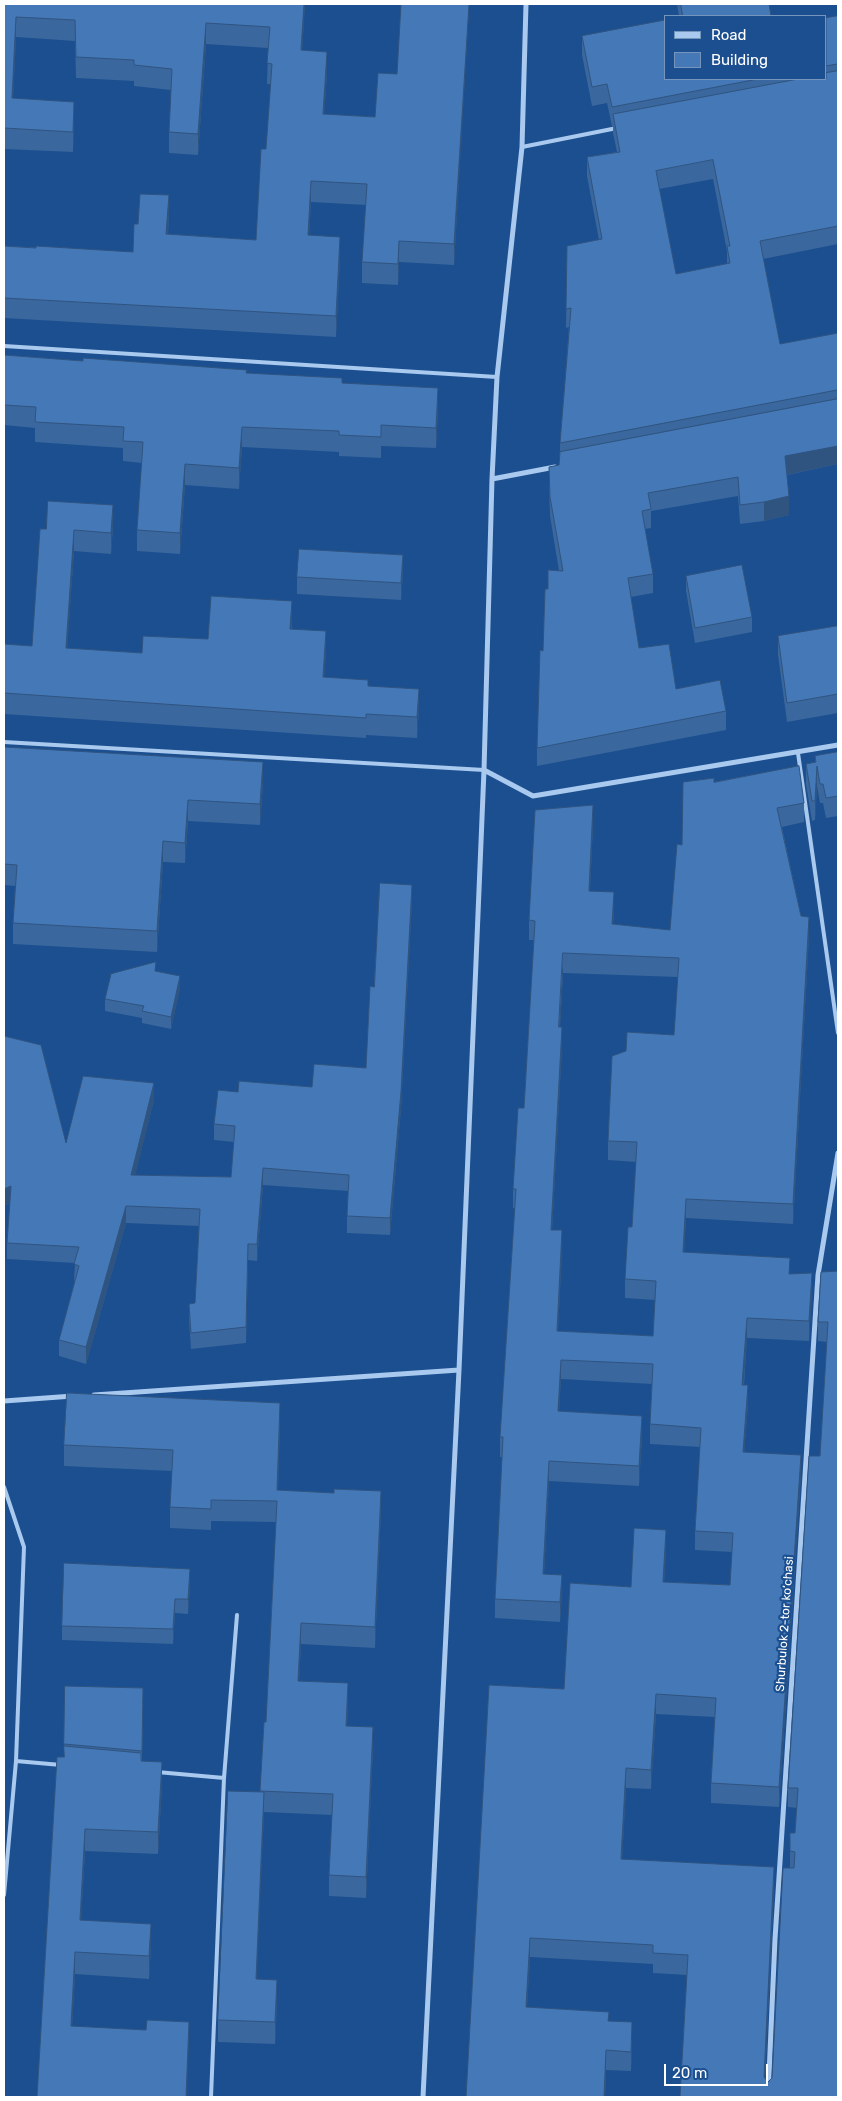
<!DOCTYPE html>
<meta charset="utf-8">
<style>
body{margin:0}
#map{position:relative;width:842px;height:2101px;overflow:hidden;background:#1b4f8f;font-family:Rubik,sans-serif}
canvas{display:block}
.frame{position:absolute;inset:0;border:5px solid #fff;pointer-events:none}
.legend{position:absolute;left:664px;top:15px;width:162px;height:65px;box-sizing:border-box;background:#1b4f8f;border:1px solid #7695bc;margin:0;padding:6px 9px;list-style:none;font-size:15px;color:#fff}
.legend li{display:flex;align-items:center;gap:10px;height:25px}
.legend b{width:25px;border:1px solid #7695bc}
.scale{position:absolute;left:664px;top:2064px;width:104px;height:22px;box-sizing:border-box;border:2px solid #fff;border-top:0;padding-left:6px;font-size:15px;line-height:18px;white-space:nowrap;color:#fff;-webkit-text-stroke:4px #1b4f8f;paint-order:stroke}
</style>
<div id="map">
<canvas width="842" height="2101"></canvas>
<div class="frame"></div>
<ul class="legend">
<li><b style="height:6px;background:#a9c9ee"></b>Road</li>
<li><b style="height:14px;background:#4478b7"></b>Building</li>
</ul>
<div class="scale">20 m</div>
</div>
<script>
const ctx = document.querySelector('canvas').getContext('2d');
ctx.lineJoin = 'round';
function stroke(path, color, width, dash) {
  ctx.strokeStyle = color;
  ctx.lineWidth = width;
  ctx.lineCap = dash ? 'butt' : 'round';
  ctx.setLineDash(dash || []);
  ctx.stroke(path);
}
function fillPath(path, color) {
  ctx.fillStyle = color;
  ctx.fill(path, 'evenodd');
}
function drawText(font, color, halo, rows, align = 'center') {
  ctx.font = font + ' Rubik,sans-serif';
  ctx.lineWidth = 4.5;
  ctx.setLineDash([]);
  ctx.textBaseline = 'middle';
  ctx.strokeStyle = halo;
  ctx.fillStyle = color;
  for (const [text, x, y, turn = 0] of rows) {
    ctx.save();
    ctx.translate(x, y);
    ctx.rotate((+turn || 0) * Math.PI / 180);
    ctx.textAlign = isNaN(turn) ? turn : align;
    if (halo) ctx.strokeText(text, 0, 0);
    ctx.fillText(text, 0, 0);
    ctx.restore();
  }
}
stroke(new Path2D(`
 M522,147L617,128
 M4,346L497,377
 M4,742L484,770
 M798,753L838,1033
 M4,1487L24,1547L16,1761L4,1895
 M16,1761L61,1765
 M157,1772L224,1778
 M211,2097L224,1778L237,1615`), '#a9c9ee', 4);
stroke(new Path2D(`
 M492,479L555,467
 M484,770L533,796L838,745
 M94,1395L459,1370
 M4,1401L73,1396
 M423,2097L459,1370L484,770L492,479L497,377L522,147L526,4
 M768,2097L775,1939L818,1275L838,1153`), '#a9c9ee', 5);
fillPath(new Path2D(`
 M4,4H305L302,50L327,73L324,114L375,117L397,74L469,4L454,265L399,262L398,285L362,283V262L366,205L311,202L309,236L340,258L336,337L4,318V246L133,252L138,224L169,216L168,234L256,240L266,149L271,84H267L268,48L206,44L198,155L169,153V132L171,90L134,86V81L76,78L75,41L16,37L13,98L74,123L73,152L4,149Z
 M677,4H769L771,16H679Z
 M838,16V244L763,259L780,344L838,333V464L787,475L789,515L764,521L740,524L738,496L651,511V528L645,529L653,574V593L631,597L639,648L676,689L726,711V730L537,766V748L548,589L559,571L550,516L549,486V467L559,465L560,452V443L569,327L566,328L567,246L599,240L587,176V157L617,152L613,133V126H612L607,103L592,106L582,55V36L666,79H826V18ZM713,179L727,251V264L676,274L659,189Z
 M4,355L247,373L342,383L438,409L436,448L381,446V458L339,456V452L242,447L239,489L185,485L180,554L137,551V530L142,463L123,461V448L35,442V428L4,425Z
 M113,526L111,554L74,551L67,648L142,653L292,622V629L326,652L324,677L368,686L419,709L417,738L366,735V738L4,714V644L32,646L46,529Z
 M403,572L401,600L297,594V577Z
 M686,576L752,617V632L695,643L686,591Z
 M838,626V713L787,722L778,655V636Z
 M4,747L263,783L260,825L188,821L185,863L163,862L157,952L13,944V923L15,886L4,885Z
 M838,752V816L826,818L823,803H820L817,786L815,820L812,821L806,784V764L815,762V756Z
 M714,782L804,803V822L782,827L801,916L809,936L793,1224L686,1218L684,1252L790,1274L812,1292L809,1341L747,1338L744,1385L748,1405L744,1452L801,1475L779,1807L711,1803V1783L715,1717L656,1714L651,1789L626,1788L622,1859L774,1887L765,2078L768,2082L772,2078L790,1868V1833H795L797,1808L788,1807V1788L820,1456L827,1342L818,1341V1322L838,1271V2097H680L687,1975L653,1973V1964L530,1957L527,2007L609,2021L632,2042L631,2071L606,2070L605,2097H466L564,1689L631,1587L666,1549L664,1582L730,1585L732,1552L695,1550V1531L700,1447L650,1444V1424L652,1384L561,1379L559,1411L642,1435L639,1486L549,1481L544,1574L562,1594L560,1622L495,1618V1599L502,1457H500V1437L515,1208H513V1189L524,1108L534,940H529V920L593,824L590,891L614,912L613,924L670,930L682,845ZM563,973L678,977L674,1035L608,1141V1160L636,1162L632,1227L625,1279V1298L655,1300L653,1336L558,1331L562,1250L552,1230L562,1047L560,1027Z
 M412,901L401,1108L390,1235L347,1233V1216L348,1191L263,1185L257,1261L248,1260L246,1343L191,1349L189,1320V1304L195,1303L199,1226L126,1223L86,1364L59,1356V1340L75,1281H74L75,1263L7,1259V1243L10,1203L4,1206L66,1143L154,1100L135,1175L231,1177L234,1142L214,1140V1124L238,1092L312,1087L366,1068L374,987Z
 M156,971L180,988L171,1029L142,1023V1018L105,1011V999Z
 M280,1424L278,1490L381,1511L375,1648L301,1644L299,1681L348,1704L347,1726L373,1748L366,1898L329,1896V1875L332,1815L264,1812L256,1979L277,2002L275,2044L218,2042V2020L260,1792L264,1722H266L276,1522L211,1521V1530L170,1528V1507L172,1471L64,1466V1445Z
 M190,1584L188,1614L175,1613L173,1644L62,1640V1626Z
 M65,1686L143,1704L142,1761L162,1785L158,1854L85,1851L81,1920L151,1946L149,1979L75,1974L72,2027L189,2045L37,2097L64,1757Z`), '#3a679d');
fillPath(new Path2D(`
 M304,4H305L301,70V50Z
 M469,4V12L454,265V244Z
 M16,17V37L12,119V98Z
 M206,23V44L198,155V134Z
 M327,52V73L323,135V114Z
 M74,102V123L73,152V132Z
 M311,181V202L308,256V235Z
 M169,195V216L166,255V234Z
 M340,237V258L336,337V316Z
 M399,241V262L398,285V264Z
 M438,388V409L436,448V428Z
 M242,427V447L239,489V468Z
 M838,446V464L785,475V456Z
 M185,464V485L180,554V533Z
 M789,496V515L764,521V502Z
 M113,505V526L111,554V533Z
 M74,530V551L66,669V648Z
 M403,555V572L401,600V583Z
 M292,601V622L290,650V629Z
 M326,631V652L323,697V677Z
 M419,689V709L417,738V717Z
 M263,762V783L260,825V804Z
 M817,766V786L815,820V801Z
 M188,800V821L185,863V843Z
 M593,805V824L589,910V891Z
 M163,841V862L157,952V931Z
 M412,885V901L401,1108L390,1235V1218Z
 M614,892V912L612,944V924Z
 M809,917V936L793,1224V1204Z
 M563,953V973L559,1047V1027Z
 M180,976V988L171,1029V1017Z
 M562,1027V1047L551,1249V1230Z
 M154,1083V1100L131,1192V1175Z
 M263,1168V1185L257,1261V1244Z
 M11,1186V1203L4,1206V1189Z
 M686,1199V1218L683,1272V1252Z
 M126,1206V1223L86,1364V1347Z
 M562,1230V1250L557,1351V1331Z
 M248,1244V1260L246,1343V1327Z
 M812,1273V1292L809,1341V1321Z
 M747,1318V1338L742,1404V1385Z
 M561,1360V1379L558,1431V1411Z
 M748,1385V1405L743,1471V1452Z
 M280,1403V1424L277,1511V1490Z
 M642,1416V1435L639,1486V1466Z
 M801,1455V1475L779,1807V1787Z
 M549,1461V1481L543,1593V1574Z
 M381,1491V1511L375,1648V1627Z
 M666,1530V1549L663,1601V1582Z
 M190,1569V1584L188,1614V1599Z
 M562,1575V1594L560,1622V1602Z
 M175,1599V1613L173,1644V1629Z
 M301,1623V1644L298,1702V1681Z
 M348,1683V1704L346,1747V1726Z
 M656,1694V1714L651,1789V1770Z
 M373,1727V1748L366,1898V1877Z
 M162,1762V1785L158,1854V1832Z
 M626,1768V1788L621,1879V1859Z
 M264,1792V1814L256,2001V1979Z
 M85,1829V1851L80,1942V1920Z
 M774,1867V1887L764,2097V2077Z
 M151,1924V1946L149,1979V1956Z
 M530,1938V1957L526,2027V2007Z
 M75,1952V1974L71,2049V2026Z
 M277,1980V2002L275,2044V2022Z
 M189,2022V2045L187,2097H186Z
 M632,2022V2042L631,2071V2052Z
 M606,2050V2070L605,2097H604Z`), '#305480');
const building = new Path2D(`
 M4,4H304L301,50L327,52L323,114L375,117L378,73L397,74L401,4H469L454,244L399,241L398,264L362,262L367,184L311,181L308,235L340,237L336,316L4,298V246L36,248V246L133,252L134,224H138L140,194L169,195L166,234L256,240L261,149H266L272,64L267,63L270,27L206,23L198,134L169,132L172,69L134,65V60L76,57L75,20L16,17L12,98L74,102L73,132L4,128Z
 M681,4H769L771,16H683Z
 M838,16V64H837L826,66V18Z
 M666,20V79H758L612,107L607,84L592,87L582,36Z
 M838,71V226L760,241L780,344L838,333V391L837,390L560,443L571,308L566,309L567,246L602,239L587,157L620,152L613,114L798,79H826V73ZM713,160L730,246H727L730,263L676,274L656,171Z
 M4,355L83,361V358L247,370L246,373L342,378V383L438,388L436,428L381,425V437L339,435V431L242,427L239,468L185,464L180,533L137,530L143,442L123,441L124,427L35,422L36,407L4,405Z
 M838,399V446L785,456L789,496L764,502L740,505L738,477L648,493L651,509L642,511L653,574L628,578L639,648L669,644L676,689L720,680L726,711L537,748L540,650L543,651L545,589H548V570L563,571L550,497L549,467L559,465L560,452Z
 M48,501L113,505L111,533L74,530L66,648L142,653L143,636L208,639L211,596L292,601L290,629L326,631L323,677L368,680V686L419,689L417,717L366,714V718L4,693V644L32,646L40,529H46Z
 M299,549L403,555L401,583L297,577Z
 M742,565L752,617L695,628L686,576Z
 M838,626V694L787,703L778,636Z
 M4,747L263,762L260,804L188,800L185,843L163,841L157,931L13,923L17,865L4,864Z
 M838,752V796L826,798L823,784H820L817,766L815,801H812L806,764L816,762L815,756Z
 M799,766L804,803L777,808L801,916L809,917L793,1204L686,1199L683,1252L790,1258L789,1274L812,1273L809,1321L747,1318L742,1385H748L743,1452L801,1455L779,1787L711,1783L716,1698L656,1694L651,1770L626,1768L621,1859L774,1867L764,2077L768,2082L772,2078L783,1868H794L795,1852L790,1851V1833H795L798,1788H788L809,1456H820L828,1322H818L821,1272L838,1271V2097H680L688,1955L653,1953V1945L530,1938L526,2007L609,2012L608,2021L632,2022L631,2052L606,2050L604,2097H466L489,1685L564,1689L570,1583L631,1587L634,1528L666,1530L663,1582L730,1585L733,1533L695,1531L701,1428L650,1424L653,1364L561,1360L558,1411L642,1416L639,1466L549,1461L543,1574L562,1575L560,1602L495,1599L503,1437H500L516,1189H513L518,1108H524L535,921L529,920L535,810L593,805L589,891L614,892L612,924L670,930L677,844L682,845L683,782L714,778V782ZM563,953L679,958L674,1035L627,1032L626,1051L612,1056L608,1141L637,1142L632,1227H628L625,1279L656,1281L653,1336L557,1331L562,1230H551L562,1027H559Z
 M380,883L412,885L401,1092L390,1218L347,1216L349,1175L263,1168L257,1244H248L246,1327L191,1333L189,1304L195,1303L200,1209L126,1206L86,1347L59,1340L79,1266L74,1264L79,1247L7,1243L11,1186L4,1189V1036L41,1045L66,1143L83,1076L154,1083L131,1175L231,1177L235,1126L214,1124L218,1090L238,1092L239,1081L312,1087L314,1064L366,1068L370,986L374,987Z
 M156,962L155,971L180,976L171,1017L142,1011L144,1006L105,999L111,974Z
 M67,1393L280,1403L277,1490L334,1493V1489L381,1491L375,1627L301,1623L298,1681L348,1683L346,1726L373,1727L366,1877L329,1875L333,1794L260,1791L264,1722H266L277,1501L211,1500V1509L170,1507L173,1450L64,1445Z
 M64,1563L190,1569L188,1599H175L173,1629L62,1626Z
 M65,1686L143,1688L142,1751L64,1744Z
 M64,1746L141,1753V1761L162,1762L158,1832L85,1829L80,1920L151,1924L149,1956L75,1952L71,2026L146,2030L147,2020L189,2022L186,2097H37L57,1757H64Z
 M228,1791L264,1792L256,1979L277,1980L275,2022L218,2020Z`);
fillPath(building, '#4478b7');
stroke(building, '#305480', 1);
drawText('12px', '#fff', '#1b4f8f', [
 ["Shurbulok 2-tor ko‘chasi",785,1624,-86]
]);
</script>
